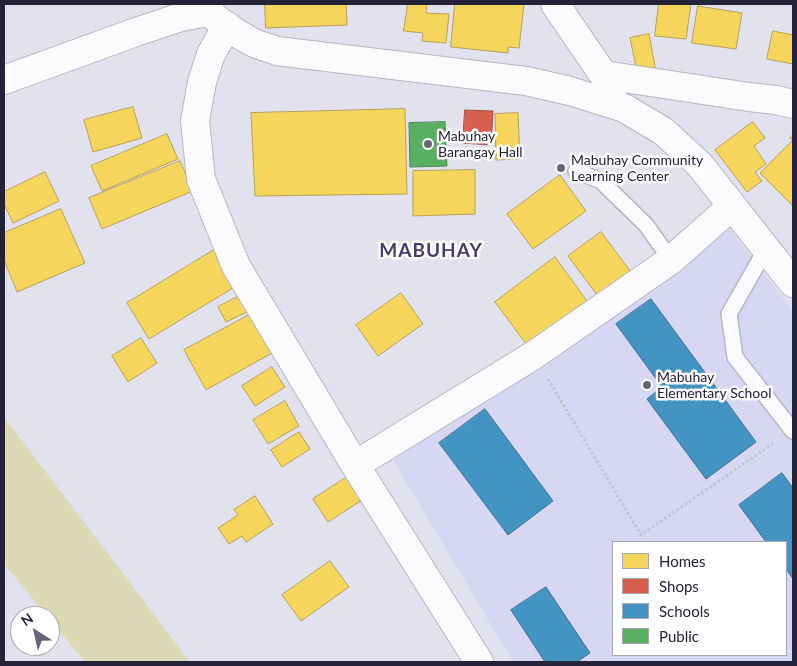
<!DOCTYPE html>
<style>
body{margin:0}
#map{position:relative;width:797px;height:666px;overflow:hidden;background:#e2e2ef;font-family:Lato,sans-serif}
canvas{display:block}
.frame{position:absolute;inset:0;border:5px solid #24233a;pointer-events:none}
.legend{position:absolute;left:612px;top:541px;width:175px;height:115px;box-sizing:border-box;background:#fff;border:1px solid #a7a7b0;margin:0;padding:6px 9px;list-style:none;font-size:15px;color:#24233a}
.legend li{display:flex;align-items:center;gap:10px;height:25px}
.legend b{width:25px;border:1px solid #a7a7b0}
.north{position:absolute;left:10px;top:606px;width:50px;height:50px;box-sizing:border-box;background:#fff;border:1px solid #a7a7b0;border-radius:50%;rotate:325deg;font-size:14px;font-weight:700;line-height:20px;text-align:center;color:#24233a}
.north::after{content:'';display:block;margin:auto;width:18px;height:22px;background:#666679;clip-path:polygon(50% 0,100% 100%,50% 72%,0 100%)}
</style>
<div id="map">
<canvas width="797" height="666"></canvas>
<div class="frame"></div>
<ul class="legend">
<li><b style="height:14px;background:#f6d55c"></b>Homes</li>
<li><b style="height:14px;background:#d6604d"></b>Shops</li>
<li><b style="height:14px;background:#4393c3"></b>Schools</li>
<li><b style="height:14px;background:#5aae61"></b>Public</li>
</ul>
<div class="north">N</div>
</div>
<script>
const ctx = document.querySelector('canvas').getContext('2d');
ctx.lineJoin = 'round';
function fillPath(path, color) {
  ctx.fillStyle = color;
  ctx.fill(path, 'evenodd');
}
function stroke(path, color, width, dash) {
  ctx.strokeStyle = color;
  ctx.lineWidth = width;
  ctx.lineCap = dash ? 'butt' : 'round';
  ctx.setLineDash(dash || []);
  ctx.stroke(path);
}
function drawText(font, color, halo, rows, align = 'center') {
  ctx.font = font + ' Lato,sans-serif';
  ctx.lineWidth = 5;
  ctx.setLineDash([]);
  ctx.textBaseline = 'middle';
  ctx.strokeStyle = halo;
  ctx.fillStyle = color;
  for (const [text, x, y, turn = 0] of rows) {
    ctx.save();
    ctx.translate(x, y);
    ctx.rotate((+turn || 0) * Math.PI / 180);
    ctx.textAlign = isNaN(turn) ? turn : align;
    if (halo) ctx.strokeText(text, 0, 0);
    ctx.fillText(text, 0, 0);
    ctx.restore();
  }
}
fillPath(new Path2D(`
 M730,229L793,311V662H513L393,460ZM613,542H786V655H613Z`), '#d8d7f3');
fillPath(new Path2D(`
 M5,418L190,662H85L50,620V616H47L4,564V420Z`), '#dcdab4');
const homes = new Path2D(`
 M265,4H346L347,25L266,28Z
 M408,4H427L426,13L449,14L446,43L422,41L423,33L404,31Z
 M455,4H524L519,48L508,47V53L451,47Z
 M659,4H691L686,39L655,36Z
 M698,6L742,13L736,49L692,43Z
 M773,31L793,35V64L767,59Z
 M649,34L656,72L638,76L630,38Z
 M133,107L142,138L93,152L84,120Z
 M405,109L407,194L255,196L251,113Z
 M518,113L520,159L496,160L495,114Z
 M753,122L765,138L754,146L766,164L755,172L762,181L747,192L715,150Z
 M167,134L178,159L102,191L91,166Z
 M793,135V206L760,173L793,140L790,138Z
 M180,161L193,191L102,229L89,198Z
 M475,170V214L413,216V171Z
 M45,172L59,201L13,223L4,204V192Z
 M560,175L586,211L533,249L507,214Z
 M61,209L85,263L17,292L4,260V233Z
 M601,232L631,272L598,296L568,256Z
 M219,247L241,283L149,339L127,303Z
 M555,257L587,301L527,345L495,302Z
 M401,293L423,324L378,356L356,325Z
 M243,294L251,310L226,322L218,307Z
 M251,314L272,353L206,390L184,350Z
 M141,338L157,363L128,382L112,356Z
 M272,367L285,387L255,406L242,386Z
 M285,401L299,426L268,444L253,420Z
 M299,432L310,449L282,467L271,450Z
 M347,477L362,500L328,522L313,499Z
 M255,496L273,524L246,542L242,536L229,544L218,528L238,515L234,510Z
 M330,561L349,587L301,621L282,595Z`);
fillPath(homes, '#f6d55c');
stroke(homes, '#b7a052', 1);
const shops = new Path2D(`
 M465,110L493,111L491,145L463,143Z`);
fillPath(shops, '#d6604d');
stroke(shops, '#a14e47', 1);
const schools = new Path2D(`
 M651,299L756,442L706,479L647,399L662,387L616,324Z
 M485,409L553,501L508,535L439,443Z
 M782,473L793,488V579L786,569V542H766L739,505Z
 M546,587L590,653L577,662H545L511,610Z`);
fillPath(schools, '#4393c3');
stroke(schools, '#3a719a', 1);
const public = new Path2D(`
 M445,122L447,166L410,167L409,123Z`);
fillPath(public, '#5aae61');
stroke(public, '#4a8455', 1);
const lane = new Path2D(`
 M576,171L601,181L646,225L671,260
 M766,249L729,314L735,357L793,431`);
const street = new Path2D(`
 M555,4L613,89
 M227,26L211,54L202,82L195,121L201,179L236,266L355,465L479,662
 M604,75L749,97L776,100L793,104
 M4,80L136,32L181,17L208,12
 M355,465L534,355L671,260L732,206`);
const secondary = new Path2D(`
 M203,4C213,19 237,34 254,43C261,46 269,48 277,51L526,81L570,91L624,108L663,131L700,165L793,283`);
stroke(lane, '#b5b4c5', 18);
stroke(street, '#b5b4c5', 30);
stroke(secondary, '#b5b4c5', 30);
stroke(new Path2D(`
 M548,379L641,535L775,442`), '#c3c3ca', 3, [2.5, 2.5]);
stroke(lane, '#fbfbfd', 15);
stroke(street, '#fbfbfd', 28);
stroke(secondary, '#fbfbfd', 28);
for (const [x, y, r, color] of [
 [428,144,5,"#666679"],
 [561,168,5,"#666679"],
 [647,385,5,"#666679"]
]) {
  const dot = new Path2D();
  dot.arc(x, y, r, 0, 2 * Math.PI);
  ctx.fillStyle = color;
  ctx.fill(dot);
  stroke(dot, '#fff', 2);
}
drawText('14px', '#24233a', '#fff', [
 ["Mabuhay",438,136],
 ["Barangay Hall",438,152],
 ["Mabuhay Community",571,160],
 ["Learning Center",571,176],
 ["Mabuhay",657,377],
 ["Elementary School",657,393]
], 'left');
ctx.letterSpacing = '1px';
drawText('bold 19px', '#433e70', '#fff', [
 ["MABUHAY",431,251]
]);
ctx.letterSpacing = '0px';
</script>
